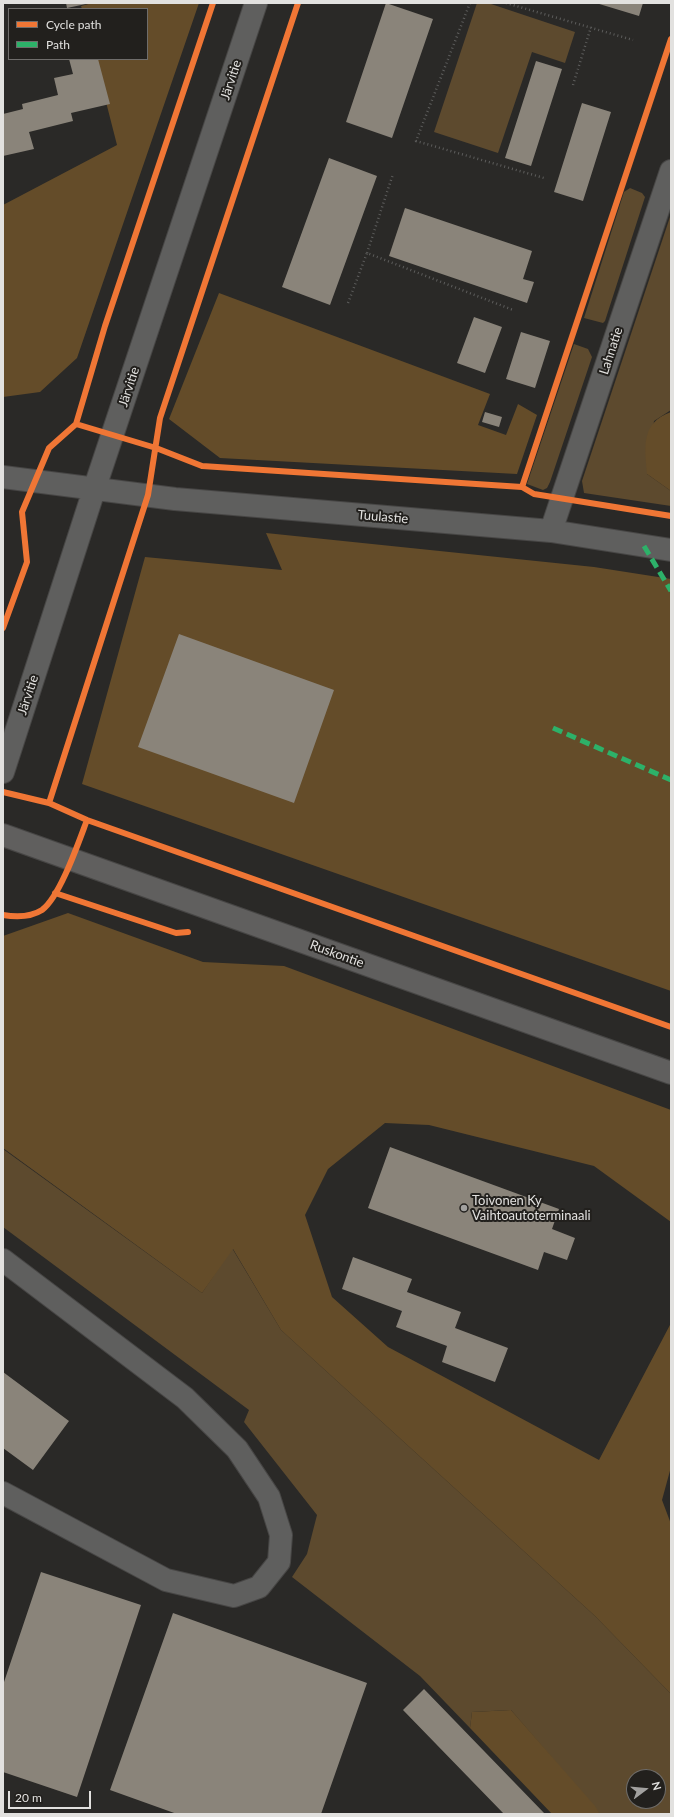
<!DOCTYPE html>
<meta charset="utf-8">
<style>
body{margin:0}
#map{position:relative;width:674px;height:1817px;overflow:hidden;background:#2a2927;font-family:Lato,sans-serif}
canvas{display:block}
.frame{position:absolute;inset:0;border:4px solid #e2e1df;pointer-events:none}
.legend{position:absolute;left:8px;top:8px;width:140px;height:52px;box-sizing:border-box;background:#22201d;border:1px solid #6f6d6b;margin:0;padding:5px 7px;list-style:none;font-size:12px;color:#e2e1df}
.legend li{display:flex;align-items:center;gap:8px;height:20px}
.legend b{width:20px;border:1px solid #6f6d6b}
.north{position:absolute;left:626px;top:1769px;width:40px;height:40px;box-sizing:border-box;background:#22201d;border:1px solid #6f6d6b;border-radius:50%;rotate:74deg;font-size:11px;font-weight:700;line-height:16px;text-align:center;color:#e2e1df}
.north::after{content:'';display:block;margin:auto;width:14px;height:18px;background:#a2a19f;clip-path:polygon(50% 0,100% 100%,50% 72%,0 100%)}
.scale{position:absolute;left:8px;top:1791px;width:83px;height:18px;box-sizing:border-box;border:2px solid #e2e1df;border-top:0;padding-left:5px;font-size:12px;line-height:14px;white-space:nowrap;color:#e2e1df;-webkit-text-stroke:3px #22201d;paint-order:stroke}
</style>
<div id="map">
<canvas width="674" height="1817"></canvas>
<div class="frame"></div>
<ul class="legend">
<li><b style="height:5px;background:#f07635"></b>Cycle path</li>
<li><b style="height:5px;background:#2db169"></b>Path</li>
</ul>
<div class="north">N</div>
<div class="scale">20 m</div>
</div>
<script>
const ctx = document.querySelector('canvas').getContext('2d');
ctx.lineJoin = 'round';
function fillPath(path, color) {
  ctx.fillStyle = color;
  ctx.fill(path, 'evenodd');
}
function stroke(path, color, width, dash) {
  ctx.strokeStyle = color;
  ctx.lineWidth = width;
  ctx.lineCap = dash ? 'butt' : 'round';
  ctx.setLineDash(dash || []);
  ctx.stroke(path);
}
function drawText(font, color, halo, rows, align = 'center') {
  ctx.font = font + ' Lato,sans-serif';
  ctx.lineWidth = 4;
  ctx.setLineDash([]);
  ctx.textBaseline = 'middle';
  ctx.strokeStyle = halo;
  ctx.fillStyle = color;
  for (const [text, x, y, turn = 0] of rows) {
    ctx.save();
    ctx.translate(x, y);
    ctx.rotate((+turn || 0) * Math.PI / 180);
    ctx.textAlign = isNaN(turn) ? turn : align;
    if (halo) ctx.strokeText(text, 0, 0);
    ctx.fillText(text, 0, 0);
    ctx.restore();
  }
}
fillPath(new Path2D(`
 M477,3H488L575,32L565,63L532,52L498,153L434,132Z
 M630,188L642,193L645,197L605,321L603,323L584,318L624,192Z
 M671,214V410L654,421L647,474L671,491V506L584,493L582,481Z
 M574,344L588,349L592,357L550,482L547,488L543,490L527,484Z
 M3,1149L202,1293L232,1248L281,1330L595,1616L671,1694V1814H600L511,1710L472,1712L470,1728L420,1676L292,1577L307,1554L317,1515L244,1422L249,1410L3,1227ZM634,1777H658V1801H634Z`), '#5d4a2e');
fillPath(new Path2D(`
 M92,3H199L77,358L40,392L3,397V205L117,145L95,59H147V9H82L81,6Z
 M219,293L490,394L478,425L506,435L518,404L537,415L517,474L220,458L169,419Z
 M671,412V491L647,474C645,448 640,423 671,412Z
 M266,533L594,567L671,579V991L82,784L145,557L282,570Z
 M68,913L203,962L284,966L671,1110V1222L594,1166L429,1125L385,1123L328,1169L305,1215L332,1297L388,1347L599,1460L671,1323V1467L662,1500L671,1524V1694L595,1616L281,1330L233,1249L202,1293L3,1148V936Z
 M511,1710L595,1806L600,1814H552L470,1728L472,1712Z`), '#644c29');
fillPath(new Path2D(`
 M66,3H86V4L67,8Z
 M386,3L433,19L392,138L346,122Z
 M596,3H643L639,16Z
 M69,59H98L110,104L71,113L73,121L29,132L34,149L3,156V114L23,109L22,104L58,95L54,78L73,74Z
 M536,61L562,69L531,166L505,158Z
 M582,103L611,112L583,201L554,192Z
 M329,158L377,176L330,305L282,287Z
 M405,208L532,251L523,279L534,282L527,303L389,256Z
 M474,317L502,327L485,373L457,363Z
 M521,332L550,341L535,388L506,379Z
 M485,412L502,417L499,427L482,422Z
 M179,634L334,690L294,803L138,747Z
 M390,1147L559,1209L552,1229L575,1238L567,1260L544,1252L538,1270L368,1208Z
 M353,1257L412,1279L407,1292L461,1312L455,1328L508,1348L495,1382L442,1362L447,1346L396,1327L402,1311L342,1289Z
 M3,1372L69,1421L33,1470L3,1448Z
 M41,1572L141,1605L77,1797L3,1772V1685Z
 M173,1613L367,1683L321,1814H177L110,1790Z
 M424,1689L545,1814H504L403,1710Z`), '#8a847a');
const minor = new Path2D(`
 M3,477L175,499L551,531L671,550
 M551,531L671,171
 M3,772L94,490L256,3
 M3,1260L185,1398L237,1449L269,1497L281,1535L279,1562L259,1587L234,1596L166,1580L3,1493`);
const major = new Path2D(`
 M3,835L671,1073`);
stroke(minor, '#474645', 24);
stroke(major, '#474645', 24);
stroke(new Path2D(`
 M470,3L416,141L544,178
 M506,3L633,40
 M573,85L591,27
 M367,253L393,174
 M348,303L367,253L513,310`), '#5d5d5c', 2.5, [1, 3]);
stroke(minor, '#5f5f5e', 22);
stroke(major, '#605f5e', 22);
stroke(new Path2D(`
 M644,546L671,591
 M553,728L671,780`), '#2db169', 5, [10, 5]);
stroke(new Path2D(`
 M76,424L156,448L202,466L522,487L534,494L671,516
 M522,487L671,39
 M3,628L27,562L22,512L49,448L76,424L105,326L213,3
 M3,792L49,803L87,820L671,1027
 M49,803L148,495L160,418L298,3
 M55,893L176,933L188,932
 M3,915C15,917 31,917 42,910C60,897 79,841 87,820`), '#f07635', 6);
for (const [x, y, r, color] of [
 [464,1208,4,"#a2a19f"]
]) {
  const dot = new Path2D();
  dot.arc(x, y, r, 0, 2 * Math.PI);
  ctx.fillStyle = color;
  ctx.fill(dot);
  stroke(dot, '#22201d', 1.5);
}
drawText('13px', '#e2e1df', '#22201d', [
 ["Järvitie",231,80,-72],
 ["Lahnatie",611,351,-72],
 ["Järvitie",129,387,-72],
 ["Tuulastie",383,517,5],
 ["Järvitie",28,695,-72],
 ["Ruskontie",337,954,20]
]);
drawText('13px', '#e2e1df', '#22201d', [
 ["Toivonen Ky",472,1201],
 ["Vaihtoautoterminaali",472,1216]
], 'left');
</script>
